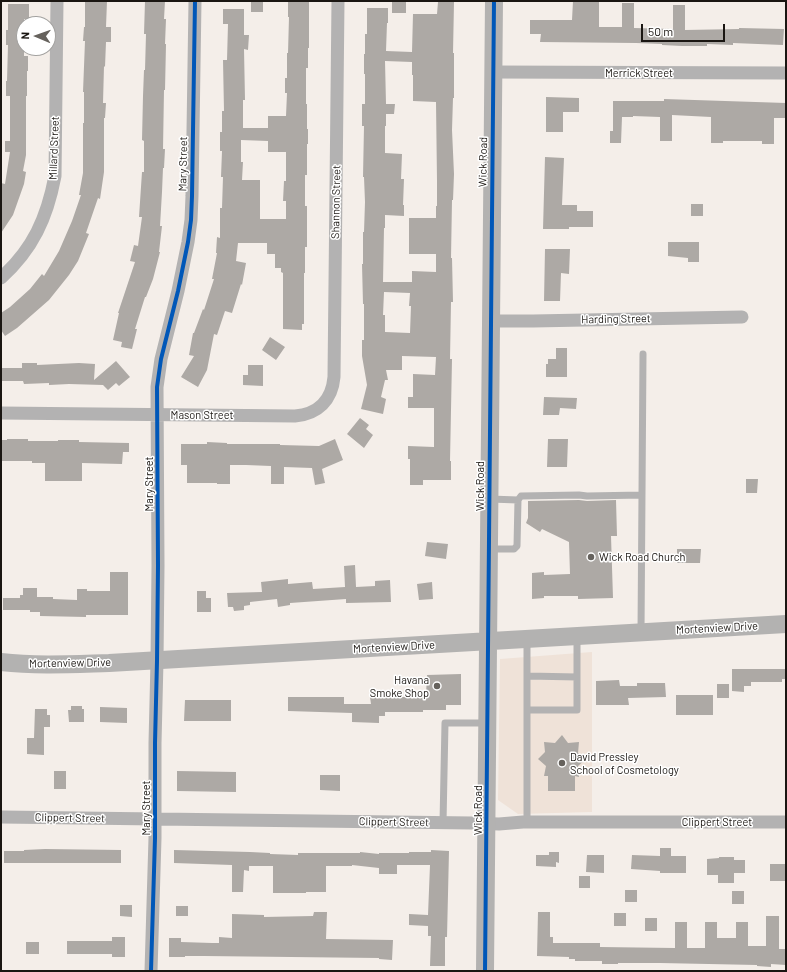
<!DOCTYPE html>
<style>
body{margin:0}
#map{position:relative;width:787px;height:972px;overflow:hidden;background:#f4eee9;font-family:Barlow,sans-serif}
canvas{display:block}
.frame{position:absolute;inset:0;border:2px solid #1a1612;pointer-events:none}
.north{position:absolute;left:16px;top:16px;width:40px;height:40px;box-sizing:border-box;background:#fff;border:1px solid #a3a2a0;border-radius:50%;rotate:272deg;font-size:11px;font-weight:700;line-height:16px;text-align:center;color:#1a1612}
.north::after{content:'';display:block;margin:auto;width:14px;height:18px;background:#66625d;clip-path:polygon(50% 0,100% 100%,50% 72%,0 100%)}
.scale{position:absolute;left:641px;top:24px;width:84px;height:18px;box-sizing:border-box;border:2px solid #1a1612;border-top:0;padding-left:5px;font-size:12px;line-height:14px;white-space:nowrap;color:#1a1612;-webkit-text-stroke:3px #fff;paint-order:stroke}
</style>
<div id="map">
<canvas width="787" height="972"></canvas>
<div class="frame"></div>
<div class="north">N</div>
<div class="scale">50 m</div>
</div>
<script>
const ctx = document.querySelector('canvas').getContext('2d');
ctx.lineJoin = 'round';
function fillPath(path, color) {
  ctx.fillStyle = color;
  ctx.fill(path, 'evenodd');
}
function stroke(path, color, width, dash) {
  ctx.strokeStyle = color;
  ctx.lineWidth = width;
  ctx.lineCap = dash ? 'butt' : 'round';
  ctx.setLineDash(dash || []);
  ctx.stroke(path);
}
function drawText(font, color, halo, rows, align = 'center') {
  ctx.font = font + ' Barlow,sans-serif';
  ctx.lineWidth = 3;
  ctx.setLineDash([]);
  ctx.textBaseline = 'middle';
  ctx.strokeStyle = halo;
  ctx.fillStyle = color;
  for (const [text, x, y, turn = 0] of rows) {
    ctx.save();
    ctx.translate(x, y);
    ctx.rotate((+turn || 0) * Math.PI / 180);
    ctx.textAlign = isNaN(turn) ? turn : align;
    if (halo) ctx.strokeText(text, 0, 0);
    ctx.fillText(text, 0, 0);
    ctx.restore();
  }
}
fillPath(new Path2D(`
 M592,652V812L518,814L498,800L500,659Z`), '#efe2d8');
fillPath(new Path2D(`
 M85,1H107L106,27H111V42H106L105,67L104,66L103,103H106L105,118H104V172L100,199L98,198L86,233L89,234L78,261L69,275L49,300L17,328L5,336L1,330V313L10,307L30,289L42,274L44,276L59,251L72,221L81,195H79L83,173V123H84V92H83L85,41H83L84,27H85Z
 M145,1H165L164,19H166L165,44H166L165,90H164L163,149H165L164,168H163L162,192L160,226H162L159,252H160L153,279L146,297H145L135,329H137L132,349L121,347L122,342L113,340L119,313H118L135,262L130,261L134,245L138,246L142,217H139L142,172H144V141L142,140L143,96L144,70H145L146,34H144Z
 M251,1H263V12H251Z
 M392,1H406V13H392Z
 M573,1H599V27H622V3H634V28L673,29V5H685V30L739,29V28L784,29L783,45L733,43V45L707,44V46H682L662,45V44L636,43L540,42L541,34H530V20H572Z
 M288,2H309V48H308V68H306V104H307V129H308V144H307V175H305V206H307V247H305V273H304V324H302V330L283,329V273L281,272V268H275V254H267V243H238L236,261L246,263L242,285L241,284L232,313L225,311L217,335L214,334L207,370L198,387L181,377L194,356L189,355L193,333H194L203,309L204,310L214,279H212L217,253H216L217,237L220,238V208H222L223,177H221L222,151H220V132H222V111H224L223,60H227L228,24H223V9H244V35H249L248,50L244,49L245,100H243V128H268V116H286L287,93H285V78H287V53H288L289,17H288ZM241,140L268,141V152H286V181H284L283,201H286V219H260V180H242L243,162H241Z
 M438,2H454L453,53H454V98H453L452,130L454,174L453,200H452L451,258H452L453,302H451L450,359H452L450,461H451V480H423V485H410V459H408V446L434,447V408H408V397H413V374L435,375L436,357L402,356V370H386L388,380H385L381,397L386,399L383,414L361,409L367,385L362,356V340H364V304H363L362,264H363V232H364L365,202L364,177H363L364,126H362V104H365V74H364V54H365V34H367V8H388V23H387L386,51L412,52L413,14H437ZM385,61L412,62V75H413V101L436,102L437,181V206H436V218H409V254H436V272L412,271V282H383L384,228H385V215L404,216V205H403L404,179H401L402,154L385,153V126H386V114H394L395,104H386ZM384,292L410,293L409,306H411L410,333L385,332V315H383Z
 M8,4H29V19H24V56H28V71H27V96H26V155L23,171L26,172L24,184L13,215L1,233V183L5,184L10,152H5V141H10V96H6V81H7L8,45H6V30H8Z
 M546,97L579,98V112H563V132H546Z
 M664,99L786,103V118H774V144H762V141H723V143H711V117L672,115V141H660V117L633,116V117H622L621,143H610V131H613V101H664Z
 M545,157L564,158L562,205H577V211H593V227H569V229H543Z
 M691,204H703V216H691Z
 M668,242H699V262H688V258L668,256Z
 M545,249H570L569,274L561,273L560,301H544Z
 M270,337L285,347L276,360L262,350Z
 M556,348H567V377H546V364H548V359H556Z
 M116,361L130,377L119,386L116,383L108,390L103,385L69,384L49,385V383L24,384L23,381H1V368H22V363H37V365L79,363L95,364L94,380Z
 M248,365H263V386L243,385V375H248Z
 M544,397L577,398L576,409L560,408L559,415H543Z
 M360,418L369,425L366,429L373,435L364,448L347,434Z
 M7,439H28V441H58V440H79V442L129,443V452H123L122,464L82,463V481H45V463H32V461H1V440H7Z
 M335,439L343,460L322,469L325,483L315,485L312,468L284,467V484H271V466L246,465H230V484H217V483H187V465H181V444H207V442L227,443V444H280V445L319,446Z
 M548,439H568L567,467H547Z
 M746,479H758L757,493H746Z
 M579,500L587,501L616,500L617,536H611L613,598L578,599V596H544V598L532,599V573L544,572V575L570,574L569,542L542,529L540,532L526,523L528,518V501Z
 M427,542L448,544L446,559L425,556Z
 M677,549H701L700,563H677Z
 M355,565L356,587L375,586V581L390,580L391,602L346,603V599L290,603V605L278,607L277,599L250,602V605L244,606V610L234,611L233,607H228L227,593L262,592L261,582L288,579V584L312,582L313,589L345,587L344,566Z
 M110,572H128V615H86V617L40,616V612H30V610H3V598H20V595H23V588H37V597H53V599L77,600V589H87V591H110Z
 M432,582L433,599L419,600L417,584Z
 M197,591H206V598H211V612H197Z
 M732,669H786V679H782V682H751V686H744V692L732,691Z
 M461,674V705H446V710H423V712H385V716H379V723L352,722V713L288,711V697H344V704H371L370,697H405V695H426L427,675Z
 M619,680L620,686H637V683H665L666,697L628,698L629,705H596V681Z
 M717,684H729V698H717Z
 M676,695H713V715H676Z
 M185,700H231V721H184Z
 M71,706H82V709H84V722H69L68,710H71Z
 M100,707L127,708V723L100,722Z
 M35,709H47V715H50V727H44V755L27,754V738H34Z
 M562,735L568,743L579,742L578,753L586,759L578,766L579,777L575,776V791H548V776H544L546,766L538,759L545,752L544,742L555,743Z
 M54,771H66V789H54Z
 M177,771L236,772V792L177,791Z
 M320,775H340V791L320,790Z
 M660,848H671V856H686V873H660V871L631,869L632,855L660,856Z
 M45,849L121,850V863H4V851H24V850Z
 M174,850L250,852L270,853V854L298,855V853H360V852L379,854V853H409V852H431V850L449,851L447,937H445V966H430L431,936H428V926L409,925V914L428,915L430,865H397V874H379V868L352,865V866H326V892H306V893H273V866H249V871L244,870L243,892H232V865L174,863Z
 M549,852H559V863L556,862V867L536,866V855H549Z
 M587,855H604V873L586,872Z
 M719,857H734V860H745V873H734V883H718V875H707V859L719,858Z
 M770,864H786V881H770Z
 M579,876H590V888H579Z
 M625,890H637V902H625Z
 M732,891H744V904H732Z
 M120,905H132V917L120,916Z
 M176,906H188V916H176Z
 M314,912H327L326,939L393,940L392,960L379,959V958L204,956H185V957H169V938H181V942L212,943H219V937L232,938V914L264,915V917L313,916Z
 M538,912H550V937H553V943H600V947L675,948V922H687V948H705V922H717V938H736V922H748V946H766V916H779V949H786V965L771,964V967L757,966V965L660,963H618V964H602V961H575V959H569V957L537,956Z
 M614,913H626V926H614Z
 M645,918H657V931H645Z
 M112,937H125V957H112V954H67V941H112Z
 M26,942H39V954H26Z`), '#ada9a5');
stroke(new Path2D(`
 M518,500L521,496L579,495L587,496L642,495
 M488,549H514L517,546L518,500L490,499
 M641,632L643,354
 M528,676L577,677
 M528,710H577V636
 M527,822V639
 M443,823L445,723H487`), '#b3b2b2', 7);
stroke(new Path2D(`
 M493,72L786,73
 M1,278C33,249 47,218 55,176L57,1
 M490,321H533L742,317
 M1,413L295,416C318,414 332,400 334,377L338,1
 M1,817L472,823L499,824L523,822H786
 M151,971L155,838V743L157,661L158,566L157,387L161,359L178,291L188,242L191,220L192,196L195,1`), '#b3b2b2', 13);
stroke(new Path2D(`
 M1,662C37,666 73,664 109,663L786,624
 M485,971C490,648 489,324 494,1`), '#b3b2b1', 18);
stroke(new Path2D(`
 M151,971L155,838V743L157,661L158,566L157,387L161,359L178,291L188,242L191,220L192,196L195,1
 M485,971C490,648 489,324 494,1`), '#0057b8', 4);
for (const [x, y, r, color] of [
 [591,557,4,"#66625d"],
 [437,686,4,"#66625d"],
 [562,763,4,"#66625d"]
]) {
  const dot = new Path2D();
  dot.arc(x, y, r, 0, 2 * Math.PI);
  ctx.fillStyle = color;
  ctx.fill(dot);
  stroke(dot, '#fff', 1.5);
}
drawText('11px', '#1a1612', '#fff', [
 ["Merrick Street",639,73],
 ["Millard Street",54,148,-88],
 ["Wick Road",483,162,-89],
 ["Mary Street",183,164,-89],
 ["Shannon Street",336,202,-89],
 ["Harding Street",616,319,-1],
 ["Mason Street",202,415],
 ["Mary Street",149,484,-90],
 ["Wick Road",480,486,-90],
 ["Mortenview Drive",717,628,-3],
 ["Mortenview Drive",394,647,-3],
 ["Mortenview Drive",70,663,-1],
 ["Mary Street",146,808,-90],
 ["Wick Road",478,810,-90],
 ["Clippert Street",70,818,1],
 ["Clippert Street",394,822,1],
 ["Clippert Street",717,822]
]);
drawText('11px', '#1a1612', '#fff', [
 ["Wick Road Church",599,557],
 ["Havana",429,680,"right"],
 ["Smoke Shop",429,693,"right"],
 ["David Pressley",570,757],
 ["School of Cosmetology",570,770]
], 'left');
</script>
